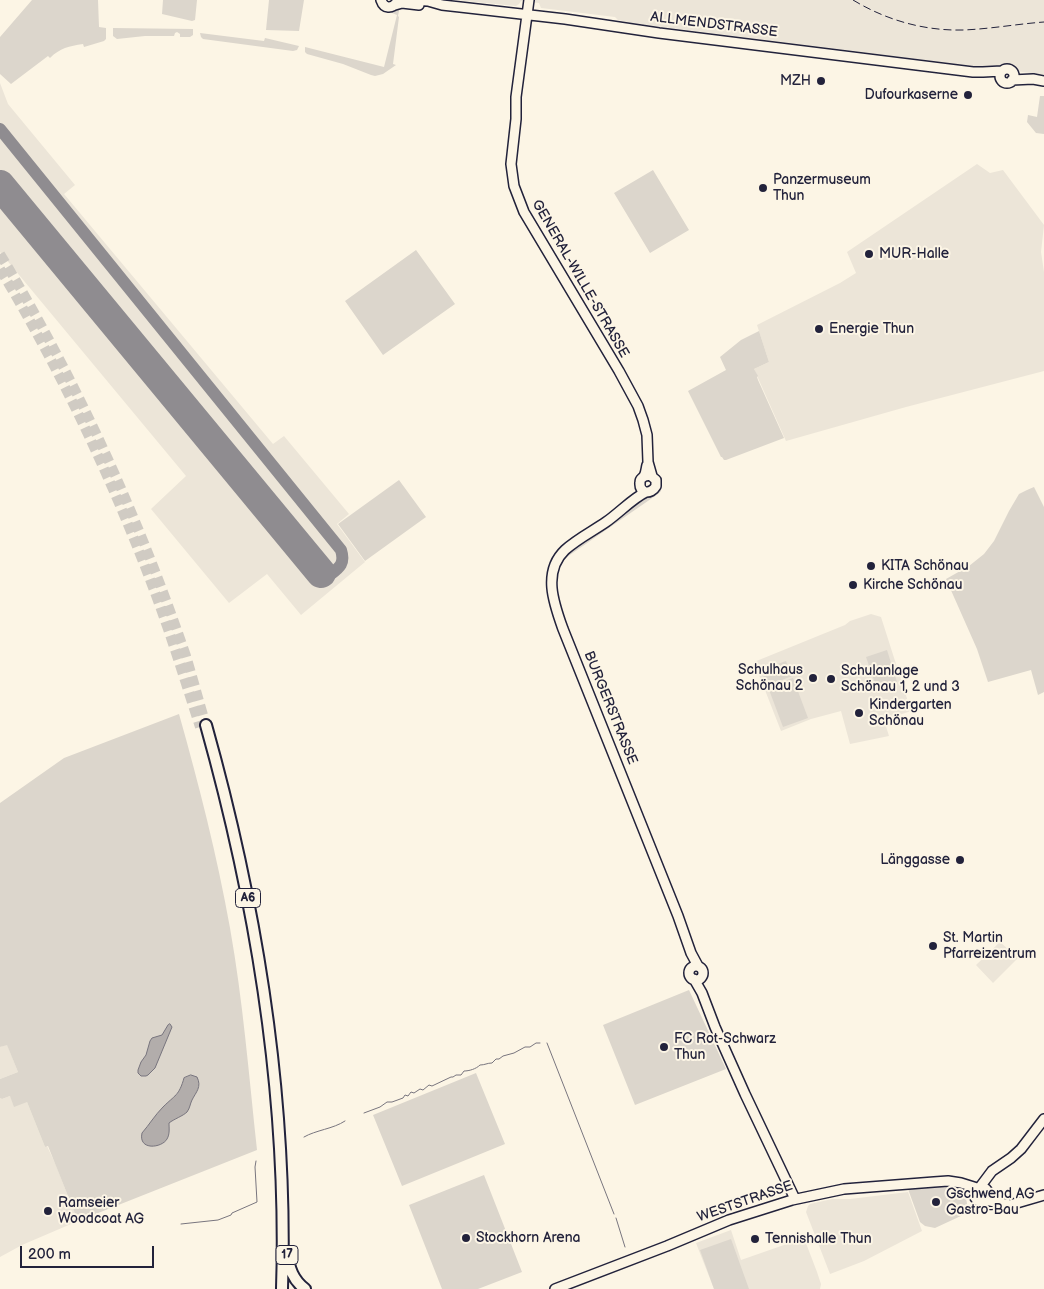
<!DOCTYPE html>
<meta charset="utf-8">
<style>
body{margin:0}
#map{position:relative;width:1044px;height:1289px;overflow:hidden;background:#fcf5e5;font-family:"Balsamiq Sans",sans-serif}
canvas{display:block}
.scale{position:absolute;left:20px;top:1246px;width:134px;height:22px;box-sizing:border-box;border:2px solid #22223b;border-top:0;padding-left:6px;font-size:15px;line-height:18px;white-space:nowrap;color:#22223b;-webkit-text-stroke:4px #fcf5e5;paint-order:stroke}
</style>
<div id="map">
<canvas width="1044" height="1289"></canvas>
<div class="scale">200 m</div>
</div>
<script>
const ctx = document.querySelector('canvas').getContext('2d');
ctx.lineJoin = 'round';
function fillPath(path, color) {
  ctx.fillStyle = color;
  ctx.fill(path, 'evenodd');
}
function stroke(path, color, width, dash) {
  ctx.strokeStyle = color;
  ctx.lineWidth = width;
  ctx.lineCap = dash ? 'butt' : 'round';
  ctx.setLineDash(dash || []);
  ctx.stroke(path);
}
function drawText(font, color, halo, rows, align = 'center') {
  ctx.font = font + ' "Balsamiq Sans",sans-serif';
  ctx.lineWidth = 4;
  ctx.setLineDash([]);
  ctx.textBaseline = 'middle';
  ctx.strokeStyle = halo;
  ctx.fillStyle = color;
  for (const [text, x, y, turn = 0] of rows) {
    ctx.save();
    ctx.translate(x, y);
    ctx.rotate((+turn || 0) * Math.PI / 180);
    ctx.textAlign = isNaN(turn) ? turn : align;
    if (halo) ctx.strokeText(text, 0, 0);
    ctx.fillText(text, 0, 0);
    ctx.restore();
  }
}
fillPath(new Path2D(`
 M455,0H1044V75L1016,71L1009,67L996,69L631,23L618,20L615,17L541,8L539,3L521,1L519,4L516,6Z
 M0,83L8,104L75,185L64,194L273,444L284,436L349,514L337,524L365,562L301,615L267,574L229,603L151,509L186,476L0,252Z
 M977,164L990,173L1003,170L1044,225L1041,252L1044,272V371L906,407L786,441L754,369L769,362L757,325L840,283L856,273L847,252Z
 M871,614L881,617L911,711L884,720L889,736L850,744L841,711L811,719L781,731L754,662L845,625L850,621Z
 M1000,942L1018,958L993,983L976,965Z
 M7,1044L18,1072L0,1079V1047Z
 M10,1096L27,1102L45,1147L47,1146L55,1163L78,1221L22,1245L0,1257V1098L2,1099Z
 M908,1192L922,1231L864,1261L830,1274L806,1212L808,1206L810,1204L832,1199H850Z
 M731,1230L741,1260L804,1238L817,1272L821,1284L820,1289H714L696,1243Z`), '#ece5d8');
fillPath(new Path2D(`
 M32,0H98L99,27L106,28V39L104,41L84,47L83,44C69,46 60,48 50,58L48,56L11,84L0,74V37Z
 M163,0H197L195,20L192,21L162,14Z
 M269,0H304L299,31L266,30Z
 M400,6L398,16L399,17L393,64L396,65L383,74L375,76L371,75L343,64L307,54L305,52V47L384,67L397,15L390,12V10Z
 M113,28L193,29V35L190,37H180V34L177,32L175,33L174,36H145L117,39L113,36Z
 M200,33L264,41L265,38L299,46L297,50L293,51L203,39L201,37Z
 M1040,96H1044V134L1036,133L1027,122L1028,115L1037,117Z
 M653,170L689,230L650,253L614,193Z
 M416,250L455,304L383,355L345,301Z
 M759,331L769,362L754,369L758,376L757,377L758,380L784,438L726,460H724L722,457H721L688,391L726,370L720,357L741,340Z
 M399,480L426,517L365,561L338,524Z
 M661,487V491L658,494L564,559L568,551L633,505Z
 M1034,487L1044,507V692L1038,695L1031,670L988,682L977,649L946,579L969,566L984,554L994,541L1009,511L1019,494L1027,490Z
 M887,650L897,682L877,689L866,657Z
 M786,661L792,676L767,686L761,670Z
 M793,678L808,718L783,727L768,687Z
 M179,714C199,785 217,855 230,928C243,1001 249,1076 257,1150L78,1221L48,1146L45,1147L27,1102L14,1107L10,1096L2,1099L0,1098V1079L18,1072L7,1045L0,1047V803L64,758Z
 M689,990L726,1069L635,1105L603,1025Z
 M476,1073L505,1144L402,1186L373,1115Z
 M484,1175L522,1272L478,1289H442L409,1205Z
 M941,1187C958,1188 969,1192 967,1211L963,1215L935,1228L925,1226L920,1222L908,1189Z
 M731,1239L749,1289H714L700,1250Z`), '#dcd6cc');
const water = new Path2D(`
 M170,1024L172,1027L155,1068L148,1075L146,1076H141L138,1073V1070L141,1062L146,1055L150,1041L152,1038L162,1035L168,1025Z
 M191,1075L197,1077C202,1087 196,1092 192,1100C190,1104 190,1108 187,1112C183,1116 174,1119 169,1123C169,1128 170,1134 167,1139C162,1148 138,1151 142,1133C149,1125 155,1115 163,1107C175,1095 179,1096 184,1078Z`);
fillPath(water, '#b2adab');
stroke(water, '#78757e', 1);
stroke(new Path2D(`
 M547,1043L614,1214
 M364,1113L380,1107L387,1102H392L403,1098L405,1095L408,1096L411,1092L414,1093L420,1089L423,1090L429,1085L432,1086L451,1077H453L456,1075H461L464,1071C469,1071 476,1069 480,1065C485,1065 487,1063 492,1063L496,1059H499L503,1056L514,1053L525,1047H530L536,1043H540
 M304,1137C316,1130 333,1129 345,1121
 M616,1218L625,1247
 M181,1224L218,1220L231,1215L232,1213L257,1202L255,1167L256,1161`), '#78757e', 1);
stroke(new Path2D(`
 M0,129L341,550C346,566 337,569 326,578L321,573`), '#8f8c90', 12);
stroke(new Path2D(`
 M0,185L321,573`), '#8f8c90', 30);
stroke(new Path2D(`
 M0,254C77,381 138,516 186,656C193,679 199,702 206,725
 M0,269C61,371 112,479 154,590C171,635 185,681 200,727`), '#d0cbc3', 10, [10, 5]);
const major = new Path2D(`
 M381,0C384,9 392,9 397,2
 M413,0L428,1L442,5L460,7L565,19L659,33L973,72H983L1002,71
 M529,0L516,97V119L511,164L514,186L524,212L619,371L638,406L643,420L647,435L648,462L652,476
 M395,5L402,3L419,5
 M1000 76a7 7 0 1 1 14 0a7 7 0 1 1-14 0Z
 M1012,80L1033,79L1044,81
 M645,476L650,475L656,480V486C651,495 639,494 640,483C640,478 641,480 644,476C646,473 646,469 647,465
 M646,492C633,498 619,513 606,522C593,531 577,539 565,550C542,572 554,604 563,629L678,916L691,953L698,966
 M689 973a7 7 0 1 1 14 0a7 7 0 1 1-14 0Z
 M694,979L702,993L715,1027L745,1094L795,1199
 M974 1194a7 7 0 1 1 14 0a7 7 0 1 1-14 0Z
 M980,1187L992,1171L1011,1158L1021,1149L1044,1119
 M985,1200L1010,1205L1044,1195
 M555,1289L667,1246L729,1220L792,1200L844,1189L934,1182L948,1181L961,1183L977,1188`);
const highway = new Path2D(`
 M206,725C257,907 288,1100 282,1289
 M287,1254C289,1268 293,1280 305,1289`);
stroke(major, '#22223b', 12);
stroke(highway, '#22223b', 14);
stroke(major, '#fcf5e5', 9);
stroke(highway, '#fcf5e5', 10);
stroke(new Path2D(`
 M853,0C886,20 924,31 963,30C990,29 1017,24 1044,22`), '#22223b', 1, [8, 4]);
for (const [x, y, r, color] of [
 [821,81,5,"#22223b"],
 [968,95,5,"#22223b"],
 [763,188,5,"#22223b"],
 [869,254,5,"#22223b"],
 [819,329,5,"#22223b"],
 [871,566,5,"#22223b"],
 [853,585,5,"#22223b"],
 [813,678,5,"#22223b"],
 [831,679,5,"#22223b"],
 [859,713,5,"#22223b"],
 [960,860,5,"#22223b"],
 [933,946,5,"#22223b"],
 [664,1047,5,"#22223b"],
 [936,1202,5,"#22223b"],
 [48,1211,5,"#22223b"],
 [466,1238,5,"#22223b"],
 [755,1239,5,"#22223b"]
]) {
  const dot = new Path2D();
  dot.arc(x, y, r, 0, 2 * Math.PI);
  ctx.fillStyle = color;
  ctx.fill(dot);
  stroke(dot, '#fcf5e5', 2);
}
for (const [x, y, w] of [
 [248,898,25],
 [287,1255,22]
]) {
  const box = new Path2D();
  box.roundRect(x - w / 2, y - 9.5, w, 19, 4);
  ctx.fillStyle = '#fcf5e5';
  ctx.fill(box);
  stroke(box, '#22223b', 1);
}
drawText('bold 12px', '#22223b', null, [
 ["A6",248,898],
 ["17",287,1255]
]);
drawText('14px', '#22223b', '#fcf5e5', [
 ["ALLMENDSTRASSE",714,25,7],
 ["GENERAL-WILLE-STRASSE",580,279,60],
 ["BURGERSTRASSE",610,708,68],
 ["WESTSTRASSE",745,1202,-19]
]);
drawText('14px', '#22223b', '#fcf5e5', [
 ["MZH",811,81,"right"],
 ["Dufourkaserne",958,95,"right"],
 ["Panzermuseum",773,180],
 ["Thun",773,196],
 ["MUR-Halle",879,254],
 ["Energie Thun",829,329],
 ["KITA Schönau",881,566],
 ["Kirche Schönau",863,585],
 ["Schulhaus",803,670,"right"],
 ["Schönau 2",803,686,"right"],
 ["Schulanlage",841,671],
 ["Schönau 1, 2 und 3",841,687],
 ["Kindergarten",869,705],
 ["Schönau",869,721],
 ["Länggasse",950,860,"right"],
 ["St. Martin",943,938],
 ["Pfarreizentrum",943,954],
 ["FC Rot-Schwarz",674,1039],
 ["Thun",674,1055],
 ["Gschwend AG",946,1194],
 ["Gastro-Bau",946,1210],
 ["Ramseier",58,1203],
 ["Woodcoat AG",58,1219],
 ["Stockhorn Arena",476,1238],
 ["Tennishalle Thun",765,1239]
], 'left');
</script>
